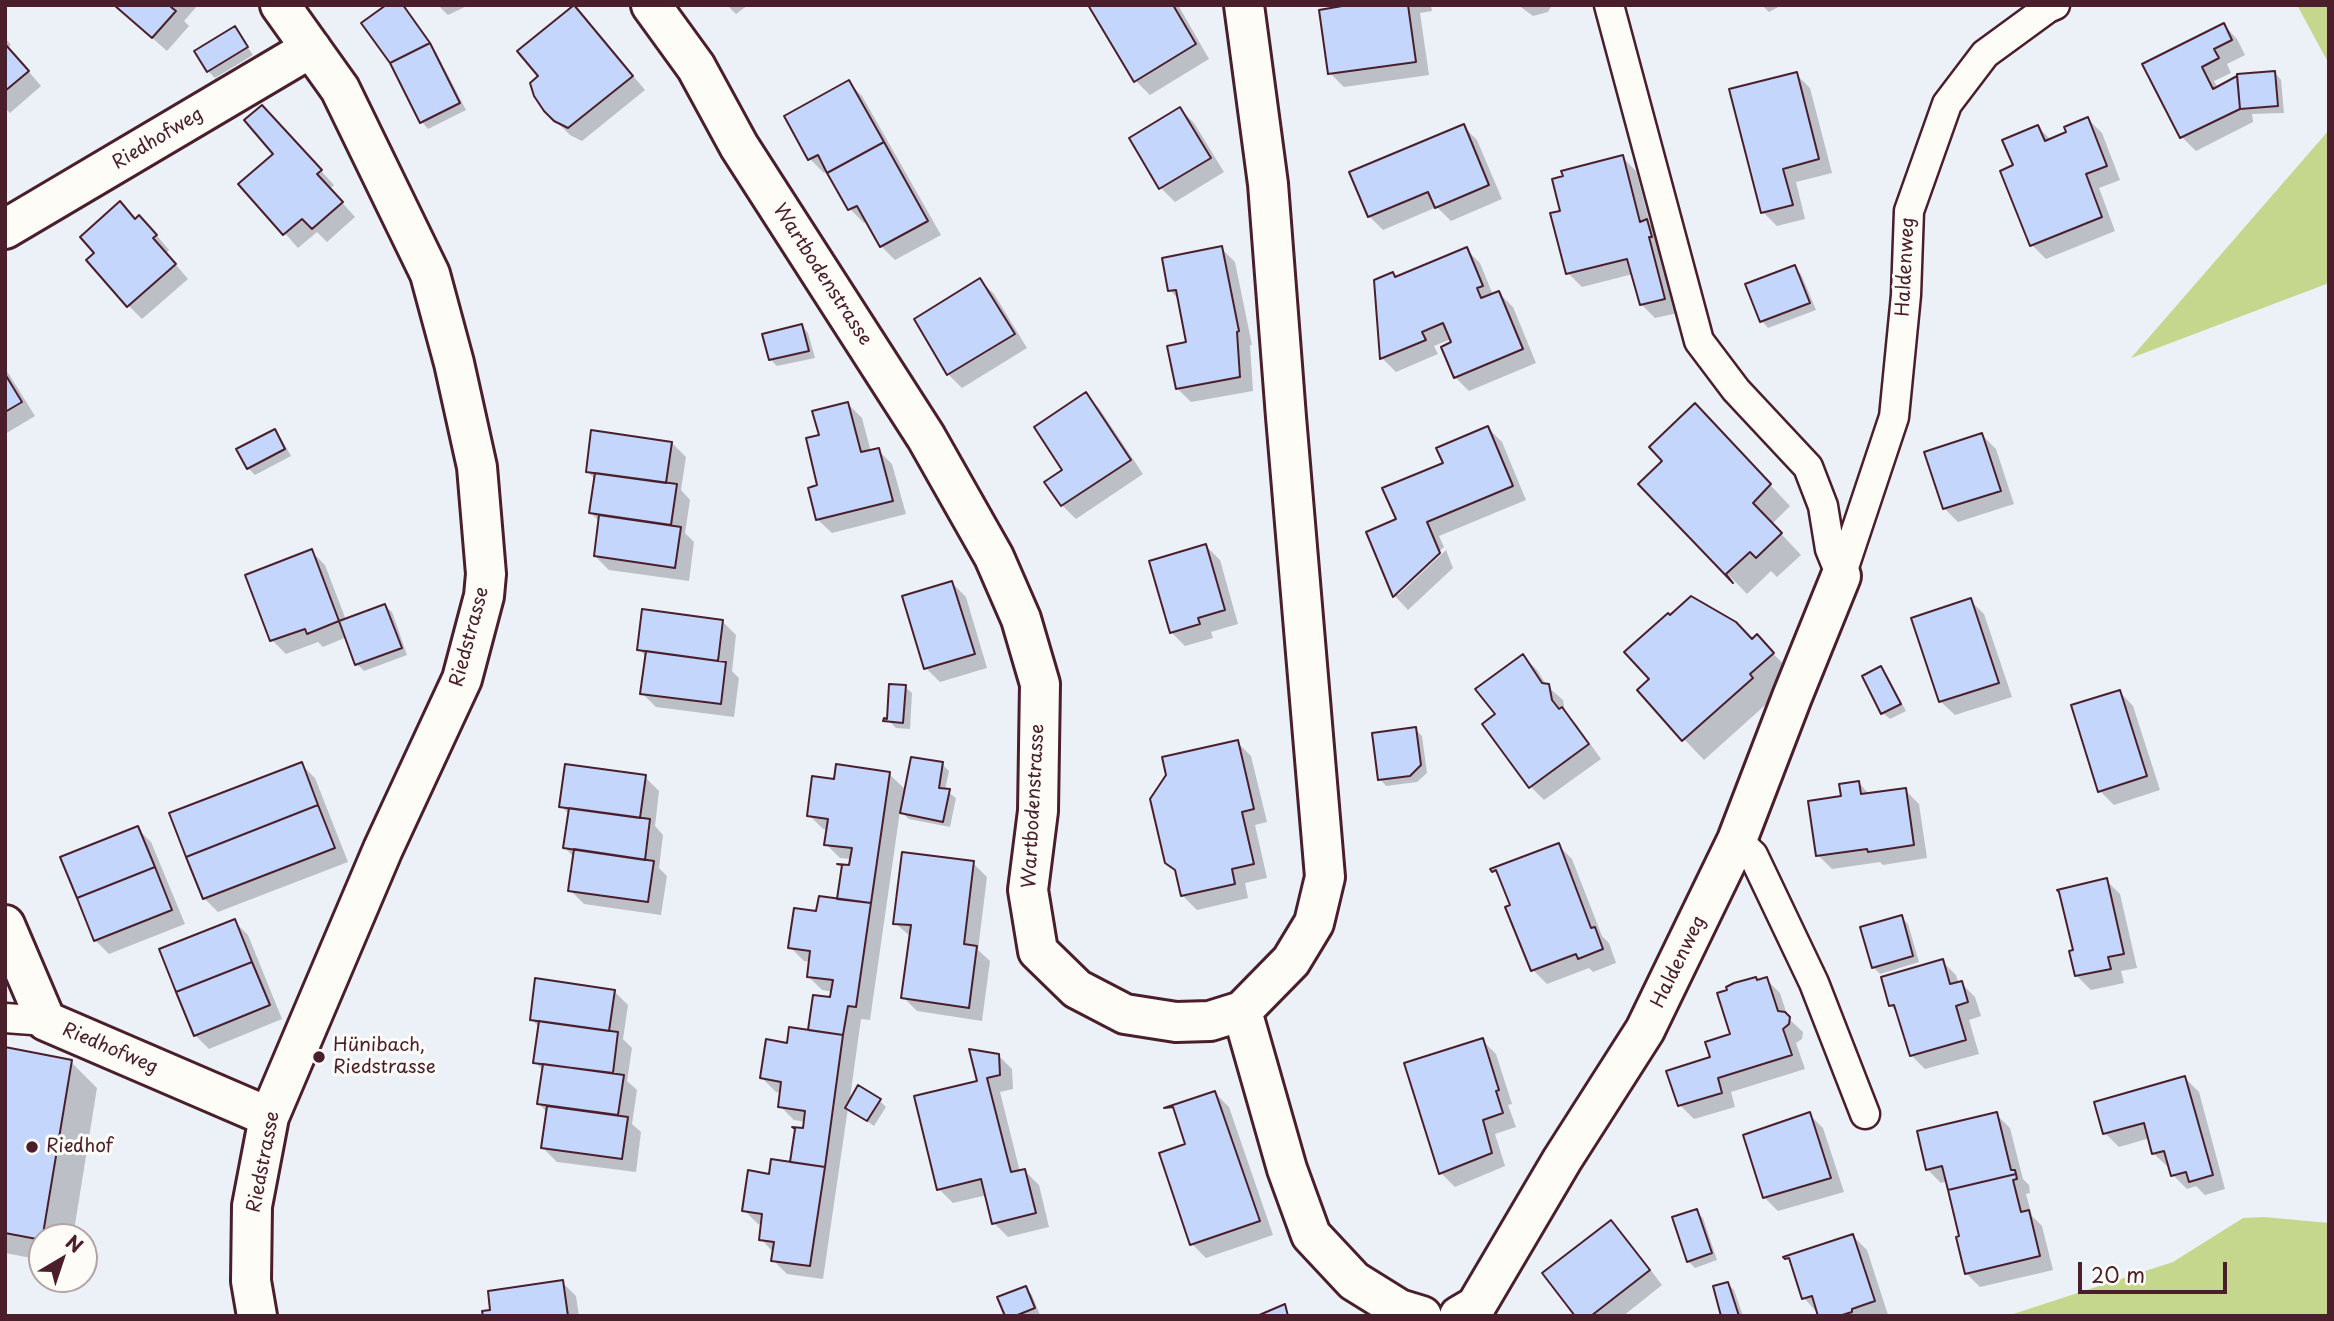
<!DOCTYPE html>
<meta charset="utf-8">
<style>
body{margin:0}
#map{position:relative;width:2334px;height:1321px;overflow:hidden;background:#ecf1f8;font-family:"Playpen Sans",sans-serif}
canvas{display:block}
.frame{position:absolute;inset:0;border:7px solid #4a1f2b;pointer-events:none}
.north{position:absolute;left:28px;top:1223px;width:70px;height:70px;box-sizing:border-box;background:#fdfcf7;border:2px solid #b5a4a5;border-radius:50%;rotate:39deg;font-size:19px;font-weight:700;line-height:28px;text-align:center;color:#4a1f2b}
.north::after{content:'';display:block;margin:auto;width:24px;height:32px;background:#4a1f2b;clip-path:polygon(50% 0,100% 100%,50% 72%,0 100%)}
.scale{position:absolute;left:2078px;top:1262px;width:149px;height:32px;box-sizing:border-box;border:4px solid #4a1f2b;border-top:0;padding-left:9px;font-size:21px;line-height:24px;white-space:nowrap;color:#4a1f2b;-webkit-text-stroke:5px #fdfcf7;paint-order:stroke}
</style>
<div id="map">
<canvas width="2334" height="1321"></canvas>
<div class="frame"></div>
<div class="north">N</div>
<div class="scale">20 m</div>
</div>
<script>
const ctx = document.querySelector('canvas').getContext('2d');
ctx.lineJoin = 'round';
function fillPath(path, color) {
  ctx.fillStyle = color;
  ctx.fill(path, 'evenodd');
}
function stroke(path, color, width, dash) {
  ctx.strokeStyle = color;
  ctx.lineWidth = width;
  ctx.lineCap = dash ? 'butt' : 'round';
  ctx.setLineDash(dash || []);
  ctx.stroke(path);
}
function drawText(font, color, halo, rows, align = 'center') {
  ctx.font = font + ' "Playpen Sans",sans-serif';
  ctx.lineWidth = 6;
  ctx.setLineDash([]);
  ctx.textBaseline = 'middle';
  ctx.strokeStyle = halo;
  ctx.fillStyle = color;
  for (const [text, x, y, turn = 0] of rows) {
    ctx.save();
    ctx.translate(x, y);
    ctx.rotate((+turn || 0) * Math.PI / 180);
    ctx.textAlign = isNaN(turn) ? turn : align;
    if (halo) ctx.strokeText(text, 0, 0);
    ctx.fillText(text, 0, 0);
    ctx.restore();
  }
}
fillPath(new Path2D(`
 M2297,5H2329V64Z
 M2329,130V283L2131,358Z
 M2264,1217L2329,1223V1316H2007L2173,1262L2243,1218Z`), '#c5d78c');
fillPath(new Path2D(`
 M115,5H198L184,21L189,26L167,51Z
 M403,5L436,52L466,110L428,129L422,122L391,62Z
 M438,5H469L448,15Z
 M727,5H748L736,14Z
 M1090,5H1178L1209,59L1150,95L1136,81Z
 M1350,5H1431L1432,11L1420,13L1429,75L1344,87L1330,73Z
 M1518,5H1552L1548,12L1533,16Z
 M1762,5H1782L1769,12Z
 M575,7L645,90L582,141L570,135L545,110L541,76Z
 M2224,25L2237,39L2245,55L2227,64L2231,73L2214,81L2218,88L2237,79L2240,81L2275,73L2281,80L2284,113L2252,114L2253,122L2196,151L2182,137L2145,65Z
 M234,28L253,55L215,78L208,71Z
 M5,38L11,45L8,47L41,86L10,113L5,108Z
 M1796,74L1810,88L1832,173L1796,182L1805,219L1777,226L1763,212Z
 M848,82L862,96L941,235L895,260L881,246L867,221L864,223L850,209L828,170L824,173L810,159L786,116Z
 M1180,109L1194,123L1224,172L1175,202L1161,188Z
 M2088,119L2102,133L2120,180L2099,188L2115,231L2046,259L2032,245L2015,166L2038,127L2051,140L2068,134Z
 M275,121L334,185L330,189L355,217L327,242L317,232L298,248L241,184L276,154Z
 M1463,126L1477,140L1502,199L1451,221L1437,207L1383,230L1369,216L1351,173Z
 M1622,157L1636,171L1650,224L1661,235L1678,313L1655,318L1641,304L1633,274L1582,287L1568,273L1562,212Z
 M120,203L136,220L153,231L169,250L166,253L188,279L142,319L128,305L96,254Z
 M1221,248L1235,262L1252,345H1250L1253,391L1191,402L1177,388L1188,343L1179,300L1170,290Z
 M1466,249L1480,263L1493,295L1499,293L1513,307L1536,363L1469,391L1455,377L1451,339L1434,346L1438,354L1396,372L1382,358L1376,282L1393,274L1397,278Z
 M1794,267L1801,274L1816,310L1768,328L1762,321Z
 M980,280L994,294L1027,348L962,388L948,374Z
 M802,326L808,333L815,358L777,366L771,360Z
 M5,368L35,416L5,434Z
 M1086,395L1099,408L1143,474L1076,519L1062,505L1065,470Z
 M848,404L862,418L871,452L878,450L892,464L906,514L832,533L818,520L821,436Z
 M1715,426L1790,506L1772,524L1801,555L1777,577L1771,571L1747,594L1641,484Z
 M1488,428L1502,442L1526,500L1439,536L1444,547L1398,591V595L1446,550L1453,568L1408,610L1395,596L1369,533L1398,520L1445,464Z
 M274,431L281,438L291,456L255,475L248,468L238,449Z
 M1982,435L1996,449L2014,504L1958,522L1944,508Z
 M672,443L686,457L681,490L690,500L685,533L694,542L689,581L609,570L595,556L600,522L591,513L596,480L587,471Z
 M1206,546L1220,560L1238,624L1211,632L1213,638L1185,646L1171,632Z
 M311,551L325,565L346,620L385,606L392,612L407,655L364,671L357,664L347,637L323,647L318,642L286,654L272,640Z
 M952,583L966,597L987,668L940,682L926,668Z
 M1970,600L1984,614L2012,697L1955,715L1941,702L1913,619Z
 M722,621L736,635L732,671L739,678L734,717L656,707L642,693L647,658L639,649Z
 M1757,637L1793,674L1769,696L1772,699L1704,760L1684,739Z
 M1523,656L1537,670L1547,686L1563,700L1565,712L1576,724L1601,759L1544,800L1530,786L1498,714Z
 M1881,668L1887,675L1906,711L1890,719L1883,713Z
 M905,687L912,693L910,729L896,728L889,721Z
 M2120,692L2133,706L2160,790L2114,805L2100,791Z
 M1415,729L1422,736L1427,773L1417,782L1386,786L1380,779Z
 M1237,742L1251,756L1267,822L1255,825L1267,878L1245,883L1248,898L1197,910L1183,896L1177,873L1167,862Z
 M301,764L315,778L348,862L218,912L204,898Z
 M942,764L949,771L945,790L956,798L950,827L909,819L900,811L870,1020L861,1019L849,1105L879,1100L886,1107L874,1126L848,1108L823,1279L787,1274L773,1260L774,1253L761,1239L763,1225L758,1224L744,1210L771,1176L791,1164L806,1122L794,1120L780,1106L782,1093L776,1092L762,1078L789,1045L809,1032L832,999L833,992L822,990L808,976L811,962L804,961L790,947L818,913L838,901L852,859L840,858L826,844L828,830L823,829L809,815L835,781L889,774L906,790Z
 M645,777L659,791L655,826L663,835L659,868L667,876L661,915L584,904L570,890L574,857L565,848L569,814L561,806Z
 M1859,783L1870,795L1905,790L1919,804L1927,858L1883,865L1880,862L1832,869L1818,855L1843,797Z
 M137,828L151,842L185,924L109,954L95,940Z
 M1558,845L1572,859L1602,936L1609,943L1616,963L1593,972L1589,968L1547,984L1533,970L1502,879L1493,870Z
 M973,863L987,877L978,950L990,961L982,1021L917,1011L903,997L911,937L895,923Z
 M2106,880L2120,894L2137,968L2121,971L2124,983L2091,990L2077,976L2075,951Z
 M1901,917L1908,924L1919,962L1880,974L1873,967Z
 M234,921L248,935L282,1019L209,1049L195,1035Z
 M1942,961L1956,975L1959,984L1961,983L1975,997L1981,1016L1969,1020L1979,1054L1925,1069L1911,1055L1898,1013L1891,1006Z
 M1766,979L1780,993L1788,1018L1803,1032L1802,1039L1796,1043L1805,1069L1731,1092L1735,1107L1694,1119L1680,1105L1713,1059L1732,1035Z
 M614,991L628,1005L623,1039L632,1048L627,1081L637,1090L632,1124L641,1132L636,1172L557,1162L543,1148L548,1113L539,1104L544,1071L535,1062L540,1028L532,1020Z
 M1482,1040L1496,1054L1512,1104L1508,1105L1516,1127L1495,1134L1505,1166L1455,1187L1441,1173Z
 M5,1048L71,1062L97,1088L73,1237H42V1260L5,1253Z
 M998,1055L1012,1069L1013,1089L1000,1092L1020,1172L1025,1171L1039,1185L1049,1227L1008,1237L994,1223L987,1195L953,1203L939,1189L979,1082Z
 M2185,1078L2199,1092L2225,1189L2205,1195L2196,1186L2187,1189L2173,1175L2170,1167H2168L2154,1154L2150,1138L2119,1147L2105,1133Z
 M1215,1093L1229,1107L1273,1235L1206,1258L1192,1244L1188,1145Z
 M1809,1114L1823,1128L1844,1192L1778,1211L1764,1197Z
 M1996,1114L2010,1128L2023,1179L2029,1185L2030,1193L2026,1194L2032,1216L2042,1226L2053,1270L1980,1287L1966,1273L1962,1237L1948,1181L1941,1183L1927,1169Z
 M1696,1211L1703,1218L1717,1260L1695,1268L1688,1261Z
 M1611,1222L1625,1236L1662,1285L1623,1316H1577Z
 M1853,1236L1867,1250L1888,1315L1820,1316L1804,1298Z
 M562,1282L576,1296L579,1316H485Z
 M1728,1284L1734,1290L1743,1316H1724Z
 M1025,1288L1032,1295L1040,1315L1006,1316Z`), '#0003');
const building = new Path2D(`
 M114,5H172L171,7L176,11L152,38Z
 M386,5H403L430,43L390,63L361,23Z
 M574,5L633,76L568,128L554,121L544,111L534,96L530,83L538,76L517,51Z
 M1088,5H1173L1196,44L1134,82Z
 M1408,5L1416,62L1328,74L1319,10L1348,5Z
 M2224,23L2232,40L2214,49L2219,58L2202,67L2213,89L2237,76L2240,109L2180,138L2142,64Z
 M235,26L248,47L207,72L194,51Z
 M430,43L460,103L420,123L390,63Z
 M5,44L29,71L5,91Z
 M2275,71L2278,106L2240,109L2237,74Z
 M1797,72L1819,159L1783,169L1793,205L1761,213L1729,89Z
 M849,80L884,142L827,173L818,155L808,160L784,116Z
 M262,105L322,170L317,174L343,202L312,229L302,219L283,235L238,184L273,154L244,120Z
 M1180,107L1211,158L1159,189L1129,138Z
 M2088,117L2107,166L2086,174L2102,217L2030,246L2000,171L2013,165L2002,140L2038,125L2045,141L2066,132L2064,127Z
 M1464,124L1489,185L1435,208L1428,192L1368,217L1349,172Z
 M884,142L928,221L880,247L857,206L848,210L827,173Z
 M1623,155L1640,222L1647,219L1652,237H1649L1665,299L1640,305L1627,259L1566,274L1550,213L1560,211L1552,179L1563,176L1561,171Z
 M120,201L135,219L139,215L157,235L153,238L176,264L127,307L86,260L94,253L80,237Z
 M1222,246L1239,331L1237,332L1240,377L1176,389L1167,346L1186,342L1176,290L1168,291L1162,258Z
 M1467,247L1483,286L1477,288L1481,298L1499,291L1523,349L1454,378L1441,347L1451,342L1443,323L1422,332L1426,340L1380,359L1374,280L1393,272L1395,277Z
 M1795,265L1810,303L1760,322L1745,284Z
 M980,278L1015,334L947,375L914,319Z
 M802,324L809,351L769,360L762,334Z
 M5,374L22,402L5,412Z
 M1086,392L1131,460L1061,506L1044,482L1062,470L1034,427Z
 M848,402L861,452L879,448L893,501L816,520L808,488L817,485L806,438L819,435L812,411Z
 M1695,403L1771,484L1753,503L1782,533L1756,558L1750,552L1726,574L1733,583L1638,484L1662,461L1649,447Z
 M1488,426L1513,486L1427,522L1440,553L1393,597L1366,532L1396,519L1382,488L1443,463L1436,448Z
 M275,429L285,449L247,469L236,449Z
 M591,430L672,442L666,483L586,472Z
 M1982,433L2001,491L1943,509L1924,452Z
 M595,473L677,484L671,525L589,513Z
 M599,515L681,527L675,568L594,556Z
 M1206,544L1225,610L1198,618L1200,624L1170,633L1149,561Z
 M312,549L339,621L307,634L305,629L270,641L245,575Z
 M952,581L975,654L924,669L902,596Z
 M1691,596L1736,622L1752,639L1757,634L1774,653L1750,674L1753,678L1682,741L1637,690L1649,679L1624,652L1668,613L1670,615Z
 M1971,598L1999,683L1939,702L1911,618Z
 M385,604L402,648L355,665L339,621Z
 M642,609L723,620L718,661L637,650Z
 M646,651L726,662L721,704L640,694Z
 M1523,654L1542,683L1549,684L1552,700L1559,709L1562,707L1589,744L1529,788L1482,724L1495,714L1475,689Z
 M1881,666L1901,704L1881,714L1862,676Z
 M889,684L906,685L903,723L883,721L884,718L887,719Z
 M2120,690L2147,776L2098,792L2071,705Z
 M1416,727L1421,765L1410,776L1378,780L1372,733Z
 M1238,740L1254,809L1242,812L1254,864L1232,869L1235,884L1181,896L1175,870L1165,863L1150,799L1166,775L1162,757Z
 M911,757L943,762L939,788L950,789L943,822L900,813Z
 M302,762L318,805L186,857L169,813Z
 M565,764L646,775L640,818L559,807Z
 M836,764L890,772L871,903L837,899L842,865L837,864L849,865L852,848L824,845L828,819L807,816L812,776L834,779Z
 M1859,781L1861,794L1906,788L1914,845L1868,852L1867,849L1816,856L1808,801L1841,796L1839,784Z
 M318,805L335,848L203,899L186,857Z
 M569,808L650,819L645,860L563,848Z
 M138,826L155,867L77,898L60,857Z
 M1559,843L1591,928L1595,927L1603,949L1578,959L1576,954L1531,971L1505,907L1510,905L1496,870L1492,872L1490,869Z
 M574,849L654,861L648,902L568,891Z
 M902,852L974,861L964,944L977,946L969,1008L901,998L911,925L893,924Z
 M155,867L172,910L94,941L77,898Z
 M2107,878L2124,954L2108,957L2111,969L2075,976L2069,951L2073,950L2059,892L2057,890Z
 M819,896L871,903L856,1007L848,1006L843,1035L808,1030L813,995L830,997L833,980L807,977L810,951L788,948L794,908L816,911Z
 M1902,915L1913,956L1872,968L1860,927Z
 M235,919L252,962L176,992L159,949Z
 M1943,959L1950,984L1962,981L1968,1002L1956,1006L1966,1040L1910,1056L1894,1005L1889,1006L1881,977Z
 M252,962L270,1005L194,1036L176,992Z
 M1756,977L1757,980L1767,977L1778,1011L1785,1012L1790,1017L1789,1024L1783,1029L1792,1055L1718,1078L1722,1093L1678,1106L1666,1071L1710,1057L1705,1042L1730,1034L1717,993L1727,990L1726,987L1734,983Z
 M535,978L615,990L609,1031L530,1020Z
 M539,1021L618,1032L613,1073L533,1063Z
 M789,1027L843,1035L825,1167L790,1162L795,1129L792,1127L803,1128L805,1111L778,1107L781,1082L760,1078L766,1039L787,1043Z
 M1483,1038L1499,1090L1496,1091L1503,1113L1483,1120L1492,1153L1439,1174L1404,1063Z
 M5,1047L72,1060L42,1240L5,1233Z
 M969,1049L999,1054L1000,1075L987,1078L1011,1172L1025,1169L1036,1213L992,1224L981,1179L937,1190L914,1096L977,1081Z
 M543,1064L624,1075L618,1115L537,1104Z
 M2185,1076L2213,1175L2189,1182L2186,1172L2171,1176L2164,1151L2152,1154L2144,1123L2103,1134L2094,1102Z
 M858,1085L881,1099L867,1121L845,1108Z
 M1215,1091L1260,1221L1190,1245L1159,1153L1185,1144L1173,1107L1164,1108Z
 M547,1106L628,1117L622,1159L541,1148Z
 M1810,1112L1831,1178L1763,1198L1743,1135Z
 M1997,1112L2011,1170H2015L2016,1174L1948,1190L1942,1166L1926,1170L1917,1131Z
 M771,1159L825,1167L810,1266L771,1261L774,1242L759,1240L762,1214L742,1211L748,1170L769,1174Z
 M2016,1174L2017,1179L2013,1180L2021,1212L2029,1210L2040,1256L1965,1274L1956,1237L1959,1236L1948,1190Z
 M1697,1209L1712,1253L1687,1262L1672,1217Z
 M1611,1220L1650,1270L1591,1316H1575L1542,1273Z
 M1853,1234L1875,1301L1852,1309V1312L1839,1316H1818L1812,1296L1802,1299L1789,1258L1785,1259L1783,1257Z
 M563,1280L568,1316H483L482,1311L490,1310L488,1291Z
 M1728,1282L1739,1316H1721L1713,1286Z
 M1026,1286L1035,1308L1015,1316H1005L997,1297Z
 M1285,1304L1288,1316H1257Z`);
fillPath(building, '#c5d6fc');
stroke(building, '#4a1f2b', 2);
const lane = new Path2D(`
 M1609,5L1699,341L1736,390L1808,467L1823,506L1830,549L1841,576
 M1841,576L1894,417L1906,295L1909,211L1947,104L1985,54L2048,8L2055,5
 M1737,840L1753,855L1814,983L1865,1114
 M5,1018L46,1021`);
const street = new Path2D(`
 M651,5L696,67L739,146L926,437L994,557L1021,619L1040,684L1038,811L1028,890L1038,951L1077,989L1125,1014L1176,1022L1210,1021L1242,1011L1291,961L1314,923L1325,877L1286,417L1268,184L1244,5
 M5,229L311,48
 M5,925L46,1021L269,1117
 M1242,1011L1287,1169L1311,1235L1354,1281L1399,1309L1422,1316
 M257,1316L251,1281L252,1206L269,1117L383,849L462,679L484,596L486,574L477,467L454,363L430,274L340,89L280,5
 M1459,1316L1476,1306L1562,1160L1645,1030L1737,840L1792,697L1841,576`);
stroke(lane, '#4a1f2b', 33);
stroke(street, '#4a1f2b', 44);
stroke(lane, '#fdfcf7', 28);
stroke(street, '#fdfcf7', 38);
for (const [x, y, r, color] of [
 [319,1057,7,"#4a1f2b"],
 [32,1147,7,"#4a1f2b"]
]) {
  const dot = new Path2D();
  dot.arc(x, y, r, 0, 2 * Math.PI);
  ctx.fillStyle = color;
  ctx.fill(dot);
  stroke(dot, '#fdfcf7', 2.5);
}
drawText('19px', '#4a1f2b', '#fdfcf7', [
 ["Riedhofweg",158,139,-31],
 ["Haldenweg",1906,267,-87],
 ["Wartbodenstrasse",822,275,57],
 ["Riedstrasse",470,637,-75],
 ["Wartbodenstrasse",1034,806,-87],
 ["Haldenweg",1679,962,-64],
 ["Riedhofweg",110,1049,23],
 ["Riedstrasse",264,1162,-79]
]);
drawText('19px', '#4a1f2b', '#fdfcf7', [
 ["Hünibach,",333,1046],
 ["Riedstrasse",333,1068],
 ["Riedhof",46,1147]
], 'left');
</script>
